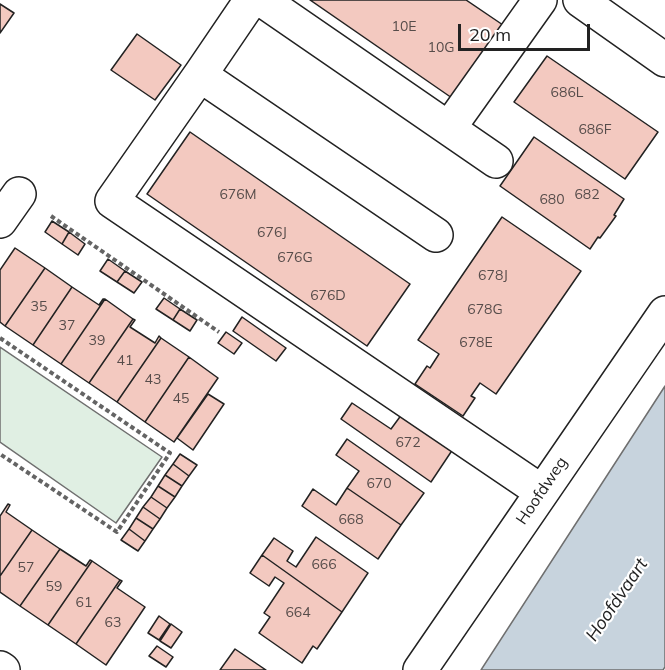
<!DOCTYPE html>
<style>
body{margin:0}
#map{position:relative;width:665px;height:670px;overflow:hidden;background:#fff;font-family:Mulish,sans-serif}
canvas{display:block}
.scale{position:absolute;left:458px;top:24px;width:132px;height:27px;box-sizing:border-box;border:3px solid #222;border-top:0;padding-left:8px;font-size:18px;line-height:21px;white-space:nowrap;color:#222;-webkit-text-stroke:4px #fff;paint-order:stroke}
</style>
<div id="map">
<canvas width="665" height="670"></canvas>
<div class="scale">20 m</div>
</div>
<script>
const ctx = document.querySelector('canvas').getContext('2d');
ctx.lineJoin = 'round';
function fillPath(path, color) {
  ctx.fillStyle = color;
  ctx.fill(path, 'evenodd');
}
function stroke(path, color, width, dash) {
  ctx.strokeStyle = color;
  ctx.lineWidth = width;
  ctx.lineCap = dash ? 'butt' : 'round';
  ctx.setLineDash(dash || []);
  ctx.stroke(path);
}
function drawText(font, color, halo, rows, align = 'center') {
  ctx.font = font + ' Mulish,sans-serif';
  ctx.lineWidth = 4.5;
  ctx.setLineDash([]);
  ctx.textBaseline = 'middle';
  ctx.strokeStyle = halo;
  ctx.fillStyle = color;
  for (const [text, x, y, turn = 0] of rows) {
    ctx.save();
    ctx.translate(x, y);
    ctx.rotate((+turn || 0) * Math.PI / 180);
    ctx.textAlign = isNaN(turn) ? turn : align;
    if (halo) ctx.strokeText(text, 0, 0);
    ctx.fillText(text, 0, 0);
    ctx.restore();
  }
}
const green = new Path2D(`
 M0,347L162,457L116,523L0,442Z`);
fillPath(green, '#e0efe3');
stroke(green, '#6f6f6f', 1.5);
const water = new Path2D(`
 M665,386V667L663,670H481Z`);
fillPath(water, '#c7d3dd');
stroke(water, '#6f6f6f', 1.5);
const building = new Path2D(`
 M310,0H466L503,25L452,98Z
 M0,4L14,13L0,33Z
 M137,34L181,65L155,100L111,70Z
 M547,56L658,132L625,179L514,102Z
 M190,132L410,284L367,346L147,194Z
 M534,137L624,199L614,215L616,216L600,238L598,237L590,249L500,186Z
 M502,217L581,271L496,394L480,383L471,396L475,398L463,416L415,384L427,366L430,368L439,354L418,340Z
 M52,221L69,232L62,244L45,232Z
 M69,232L85,244L78,255L62,244Z
 M15,248L45,268L5,326L0,322V270Z
 M108,259L125,271L117,282L100,271Z
 M45,268L72,287L33,345L5,326Z
 M125,271L142,282L134,293L117,282Z
 M72,287L99,305L103,299H105L61,364L33,345Z
 M164,298L180,309L173,320L156,309Z
 M105,299L133,319L89,383L61,364Z
 M180,309L197,320L190,331L173,320Z
 M242,317L286,348L276,361L233,331Z
 M133,319L135,320L130,327L155,343L159,336L161,338L117,402L89,383Z
 M226,332L242,343L234,354L218,343Z
 M161,338L189,357L145,422L117,402Z
 M189,357L218,378L174,442L145,422Z
 M208,394L224,404L193,450L177,438Z
 M352,403L391,429L402,414L453,449L431,482L341,419Z
 M347,439L424,493L401,525L347,488L359,471L336,455Z
 M180,454L197,465L189,476L173,464Z
 M173,464L189,476L182,486L165,475Z
 M165,475L182,486L175,497L158,486Z
 M158,486L175,497L167,508L151,497Z
 M347,488L401,525L378,559L302,506L313,489L336,505Z
 M151,497L167,508L160,519L143,507Z
 M8,504L10,505L6,512L32,530L0,576V516Z
 M143,507L160,519L153,529L136,518Z
 M136,518L153,529L145,541L129,529Z
 M129,529L145,541L138,551L121,540Z
 M32,530L60,549L20,606L0,592V576Z
 M316,537L368,573L342,612L262,555L274,538L293,551L287,561L296,567Z
 M60,549L86,566L90,560L92,561L48,625L20,606Z
 M262,555L342,612L317,649L313,646L302,663L259,633L270,617L264,613L284,583L275,577L269,586L250,573Z
 M92,561L120,580L76,644L48,625Z
 M120,580L122,581L117,588L145,607L106,665L76,644Z
 M159,616L170,624L159,640L148,633Z
 M171,624L182,632L171,648L160,641Z
 M157,646L173,657L166,667L149,656Z
 M235,649L266,670H220Z`);
fillPath(building, '#f3c9c0');
stroke(building, '#222', 1.5);
const minor = new Path2D(`
 M262,0L496,161
 M580,0L665,60
 M200,75L251,0
 M449,128L540,0
 M0,221L19,194
 M436,235L200,75L112,201L542,492
 M0,668L3,670
 M420,670L665,313`);
stroke(minor, '#222', 36);
stroke(new Path2D(`
 M51,216L219,332
 M0,338L170,453L117,532L0,454`), '#646464', 4, [4.5, 3]);
stroke(minor, '#fff', 33);
drawText('14px', '#564c4a', null, [
 ["10E",404,27],
 ["10G",441,48],
 ["686L",567,93],
 ["686F",595,130],
 ["676M",238,195],
 ["682",587,195],
 ["680",552,200],
 ["676J",272,233],
 ["676G",295,258],
 ["678J",493,276],
 ["676D",328,296],
 ["35",39,307],
 ["678G",485,310],
 ["37",67,326],
 ["39",97,341],
 ["678E",476,343],
 ["41",125,361],
 ["43",153,380],
 ["45",181,399],
 ["672",408,443],
 ["670",379,484],
 ["668",351,520],
 ["666",324,565],
 ["57",26,568],
 ["59",54,587],
 ["61",84,603],
 ["664",298,613],
 ["63",113,623]
]);
drawText('16px', '#222', '#fff', [
 ["Hoofdweg",542,491,-56]
]);
drawText('italic 18px', '#222', '#fff', [
 ["Hoofdvaart",617,600,-56]
]);
</script>
